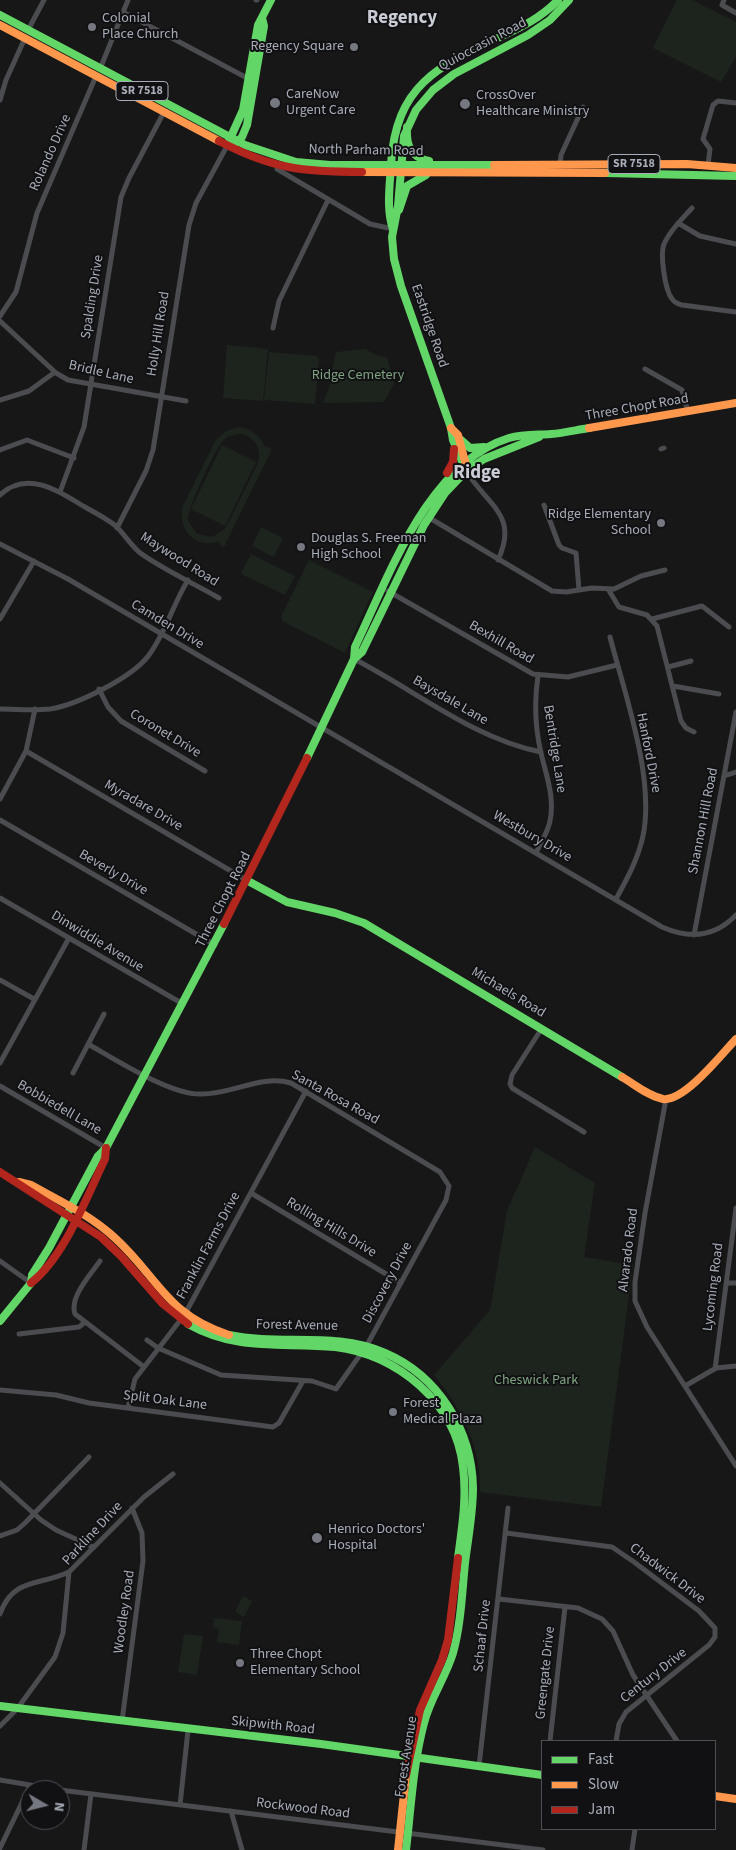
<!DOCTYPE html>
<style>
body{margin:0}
#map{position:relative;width:736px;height:1850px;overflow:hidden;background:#171717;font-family:"Source Sans 3",sans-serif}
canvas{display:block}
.legend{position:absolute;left:541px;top:1740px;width:175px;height:90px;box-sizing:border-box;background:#111113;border:1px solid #4d4f55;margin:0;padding:6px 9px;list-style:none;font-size:15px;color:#a8adb8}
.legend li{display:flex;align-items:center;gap:10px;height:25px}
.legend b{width:25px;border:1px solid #4d4f55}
.north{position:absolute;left:20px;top:1780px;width:50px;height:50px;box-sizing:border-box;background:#111113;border:1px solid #4d4f55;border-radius:50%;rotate:98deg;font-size:14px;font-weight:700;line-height:20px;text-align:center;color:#a8adb8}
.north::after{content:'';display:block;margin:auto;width:18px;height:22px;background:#757880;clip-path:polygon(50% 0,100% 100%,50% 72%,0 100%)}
</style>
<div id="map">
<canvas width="736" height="1850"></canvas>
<ul class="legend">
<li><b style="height:6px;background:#63d668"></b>Fast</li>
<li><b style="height:6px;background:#ff974d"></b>Slow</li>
<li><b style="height:6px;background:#b3261e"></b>Jam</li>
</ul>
<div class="north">N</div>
</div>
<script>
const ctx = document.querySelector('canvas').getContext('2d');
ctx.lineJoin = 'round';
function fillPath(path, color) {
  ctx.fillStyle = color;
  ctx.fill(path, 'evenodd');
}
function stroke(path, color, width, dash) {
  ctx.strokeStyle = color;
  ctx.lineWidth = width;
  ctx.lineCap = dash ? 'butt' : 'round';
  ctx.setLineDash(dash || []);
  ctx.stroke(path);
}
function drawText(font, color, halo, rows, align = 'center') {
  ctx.font = font + ' "Source Sans 3",sans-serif';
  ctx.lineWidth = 4;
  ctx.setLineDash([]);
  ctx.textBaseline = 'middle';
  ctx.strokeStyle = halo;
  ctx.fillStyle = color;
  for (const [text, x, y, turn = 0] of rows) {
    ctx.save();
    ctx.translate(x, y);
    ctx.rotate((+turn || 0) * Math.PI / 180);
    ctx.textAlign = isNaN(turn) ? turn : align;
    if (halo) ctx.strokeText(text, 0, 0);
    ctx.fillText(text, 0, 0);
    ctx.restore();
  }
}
fillPath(new Path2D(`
 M677,0H692L736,22V57L721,82L653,48Z
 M227,345L268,349L263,401L223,398Z
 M365,349L378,356L387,357L394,384L384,402L323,403L329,388L336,352Z
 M269,352L316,356L319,359L315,404L264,400Z
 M237,427C251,428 260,435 265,447L266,446L272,449L224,547L219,544L220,541C196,550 177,530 183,506L216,440L226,431ZM242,434C256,438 262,450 258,463L225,529L212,537L197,534L188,521C187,509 215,448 224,440C229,435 235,434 242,434Z
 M222,445L256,462L225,526L191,509Z
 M261,527L283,538L274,557L252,546Z
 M251,554L295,576L285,595L241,574Z
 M309,560L373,592L345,653L282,621L281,617Z
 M535,1147L595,1183L584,1257L633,1265L601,1507L480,1492C482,1448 461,1408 434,1375L490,1310L507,1211Z
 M243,1596L252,1601L244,1617L235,1612Z
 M214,1618L242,1621L239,1645L217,1642L219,1629L213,1627Z
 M184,1634L203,1636L197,1675L178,1672Z`), '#1d241e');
stroke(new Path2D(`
 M256,0H257
 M724,0L722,5L736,13
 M123,12L249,79
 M28,30L44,0
 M100,69L128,0
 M0,100L6,80L25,38
 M560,165L561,155L583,107
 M708,165L710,149L703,139L713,105L718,101L736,103
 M277,169L370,224L393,229
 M692,208C683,218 671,229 665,242C659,252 665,290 672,299C675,303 678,304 682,305L736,312
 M678,223L700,236L736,244
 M0,316L16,292L37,213L96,76
 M0,321L56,373L68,380L186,401
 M273,328L279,301L328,200
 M645,369L682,390L688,412
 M0,400L29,391L55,372
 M661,449L664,448
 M0,450L27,440L74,458
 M466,471C488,506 519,515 498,560
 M60,492L84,427L121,197L129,178L164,112
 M0,495C26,470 58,490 83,506C94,512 106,518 116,526C124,534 130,544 139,552C160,568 195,584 219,598
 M544,505L559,545L562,548L576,553L579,590
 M428,517L552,591L566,592L592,588L614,589L641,576L665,570
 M117,528L146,471L153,450L189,225L196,203L227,146
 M0,544L68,579L662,927C689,939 715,937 736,915
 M608,589L619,607L647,615L657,626L681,721L686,728L694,732
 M388,591L533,674L568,677L617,665
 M0,619L34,561
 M652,619L702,606L729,627
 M610,637C625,695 655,778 643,836C638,859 627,879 616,899
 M354,659C415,690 472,738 541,752
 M668,667L691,661
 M673,686L719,694
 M99,689L108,707L121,721L205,771
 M0,709C16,709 33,711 50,709C77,705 133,677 149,655C166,632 173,604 188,580
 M26,751L248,881
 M724,776L736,772
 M0,799L26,751L35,709
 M0,820L215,945
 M536,853C541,842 548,832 550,821C555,797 546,775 541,753C535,727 534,702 538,676
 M0,898L183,1004
 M694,935L736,712
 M0,980L34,999
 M542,1028L512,1075L510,1084L512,1088L584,1132
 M88,1044C116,1060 169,1094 200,1094C231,1095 261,1074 291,1083L440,1172L449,1186L446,1200L367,1345L336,1389L312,1381L221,1375L158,1348L147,1340
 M0,1063L69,938
 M73,1073L104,1014
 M0,1086L106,1148
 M666,1099L645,1213L635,1282V1301L647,1327L736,1466
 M251,1193L401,1283
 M0,1261L31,1283
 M100,1261C91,1274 69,1297 75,1314L144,1367
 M727,1283H736
 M19,1334L79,1327L84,1323
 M715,1369L736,1208
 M685,1386L716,1368L736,1366
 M0,1390L56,1395L89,1403L273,1427L279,1423L303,1381
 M128,1408L135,1379L185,1314L306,1091
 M0,1483L41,1520L56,1530L93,1547
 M506,1533L612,1547L634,1562L699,1611L715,1628V1637L709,1645L626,1712L619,1724L616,1741
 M0,1536L17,1530L26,1522L89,1457
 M499,1599L578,1608L602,1619L613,1631L633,1675L677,1741
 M0,1614C13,1577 40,1586 69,1572
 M122,1721L143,1561L142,1533L132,1508
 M0,1726L17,1709L55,1657L63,1633L69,1572L144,1497L173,1474
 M550,1741L565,1607
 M479,1766L508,1508
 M0,1780L60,1790
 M60,1790L543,1850
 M180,1805L188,1730
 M231,1811L242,1850
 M0,1848L30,1786
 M84,1850L91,1794
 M632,1850L635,1829`), '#4b4c50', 5);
stroke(new Path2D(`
 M0,15L245,145L296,162L330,165H494
 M407,127C406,145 410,157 429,161
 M229,141L243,110L258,25L271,0
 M236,143L242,137L247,125L264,26L262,18
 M605,173L736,176
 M399,210L407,186L426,175
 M393,229C386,210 390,184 391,164C396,86 436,67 500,37C522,27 542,17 558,0
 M461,440L470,448L484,447
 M466,471L453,440L451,428L401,286L394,259L392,237L398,206L404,136L416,110L433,90L454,74L528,35L550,20L569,0
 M354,659L362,652L424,525L445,493L466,471L484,459L539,437
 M307,758L354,659L355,647C389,576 428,463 509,438C523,434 537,435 551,434C564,433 576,430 589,428
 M248,881L287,902L335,913L364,923L622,1077
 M0,1321L31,1283L32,1275L49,1248L98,1156L106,1148L224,924
 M188,1324C238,1352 281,1342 335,1347C397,1354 456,1403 463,1467C467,1498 462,1528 458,1558
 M229,1335C281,1346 335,1331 385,1353C439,1376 472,1431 473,1488C473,1513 468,1538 465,1563C462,1593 461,1624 453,1653C446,1677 430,1698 424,1723C413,1764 411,1808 406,1850
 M0,1706L321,1744L542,1775`), '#63d668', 8);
stroke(new Path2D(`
 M0,25L219,141
 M494,165L687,164L736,168
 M362,172L605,173
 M451,428L458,435L466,465
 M589,428L736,403
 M622,1077C634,1084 648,1096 663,1099C684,1102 722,1054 736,1039
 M19,1182L31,1185C60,1201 90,1215 115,1238C158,1277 166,1315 229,1335
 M715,1796L736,1799
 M398,1850L406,1775`), '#ff974d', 8);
stroke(new Path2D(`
 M219,141C272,169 304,172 362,172
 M447,473L453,462L454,449
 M224,924L307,758
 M0,1172L101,1237L121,1256L163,1304L188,1324
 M31,1283C65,1256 86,1198 105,1159L106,1148
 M406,1775L420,1710L442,1660L448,1640L458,1558`), '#b3261e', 8);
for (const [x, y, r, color] of [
 [92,27,5,"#757880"],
 [354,47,5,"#757880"],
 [275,103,6,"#757880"],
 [465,104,6,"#757880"],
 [661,523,5,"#757880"],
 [301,547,5,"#757880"],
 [393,1412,5,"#757880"],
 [317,1538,6,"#757880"],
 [240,1663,5,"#757880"]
]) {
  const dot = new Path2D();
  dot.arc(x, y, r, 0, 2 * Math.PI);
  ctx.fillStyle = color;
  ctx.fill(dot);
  stroke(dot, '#111113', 2);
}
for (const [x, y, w] of [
 [142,91,52],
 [634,164,52]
]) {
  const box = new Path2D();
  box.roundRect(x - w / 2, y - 9.5, w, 19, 4);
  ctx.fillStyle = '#111113';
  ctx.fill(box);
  stroke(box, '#a8adb8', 1);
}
drawText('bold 12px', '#a8adb8', null, [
 ["SR 7518",142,91],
 ["SR 7518",634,164]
]);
drawText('14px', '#a8adb8', '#111113', [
 ["Colonial",102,19],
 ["Place Church",102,35],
 ["Regency Square",344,47,"right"],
 ["CareNow",286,95],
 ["Urgent Care",286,111],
 ["CrossOver",476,96],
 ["Healthcare Ministry",476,112],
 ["Ridge Elementary",651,515,"right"],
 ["School",651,531,"right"],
 ["Douglas S. Freeman",311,539],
 ["High School",311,555],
 ["Forest",403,1404],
 ["Medical Plaza",403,1420],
 ["Henrico Doctors'",328,1530],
 ["Hospital",328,1546],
 ["Three Chopt",250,1655],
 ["Elementary School",250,1671]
], 'left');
drawText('14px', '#a8adb8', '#111113', [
 ["Quioccasin Road",483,45,-28],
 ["North Parham Road",366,151,1],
 ["Rolando Drive",51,153,-66],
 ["Spalding Drive",93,297,-81],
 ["Eastridge Road",429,326,71],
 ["Holly Hill Road",159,334,-81],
 ["Bridle Lane",101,373,13],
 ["Three Chopt Road",637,408,-10],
 ["Maywood Road",179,560,32],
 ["Camden Drive",167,625,31],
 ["Bexhill Road",501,643,30],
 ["Baysdale Lane",450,701,30],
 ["Coronet Drive",165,734,31],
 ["Bentridge Lane",554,749,81],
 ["Hanford Drive",648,753,79],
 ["Myradare Drive",143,806,30],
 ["Shannon Hill Road",704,821,-79],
 ["Westbury Drive",532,837,30],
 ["Beverly Drive",113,873,30],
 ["Three Chopt Road",224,900,-63],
 ["Dinwiddie Avenue",97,942,31],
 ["Michaels Road",508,993,31],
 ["Santa Rosa Road",335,1098,29],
 ["Bobbiedell Lane",59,1108,30],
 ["Rolling Hills Drive",331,1228,31],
 ["Franklin Farms Drive",209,1246,-62],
 ["Alvarado Road",629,1250,-83],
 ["Discovery Drive",388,1283,-62],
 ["Lycoming Road",714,1287,-83],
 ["Forest Avenue",297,1326,1],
 ["Split Oak Lane",165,1401,7],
 ["Parkline Drive",93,1534,-47],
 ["Chadwick Drive",667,1574,37],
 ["Woodley Road",125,1612,-82],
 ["Schaaf Drive",483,1636,-84],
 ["Greengate Drive",546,1673,-84],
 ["Century Drive",654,1676,-38],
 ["Skipwith Road",273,1726,6],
 ["Forest Avenue",407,1757,-81],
 ["Rockwood Road",303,1809,7]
]);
drawText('14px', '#7fa381', '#111113', [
 ["Ridge Cemetery",358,376],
 ["Cheswick Park",536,1381]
]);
drawText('bold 19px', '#c9ccd4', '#111113', [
 ["Regency",402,19],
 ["Ridge",477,474]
]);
</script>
